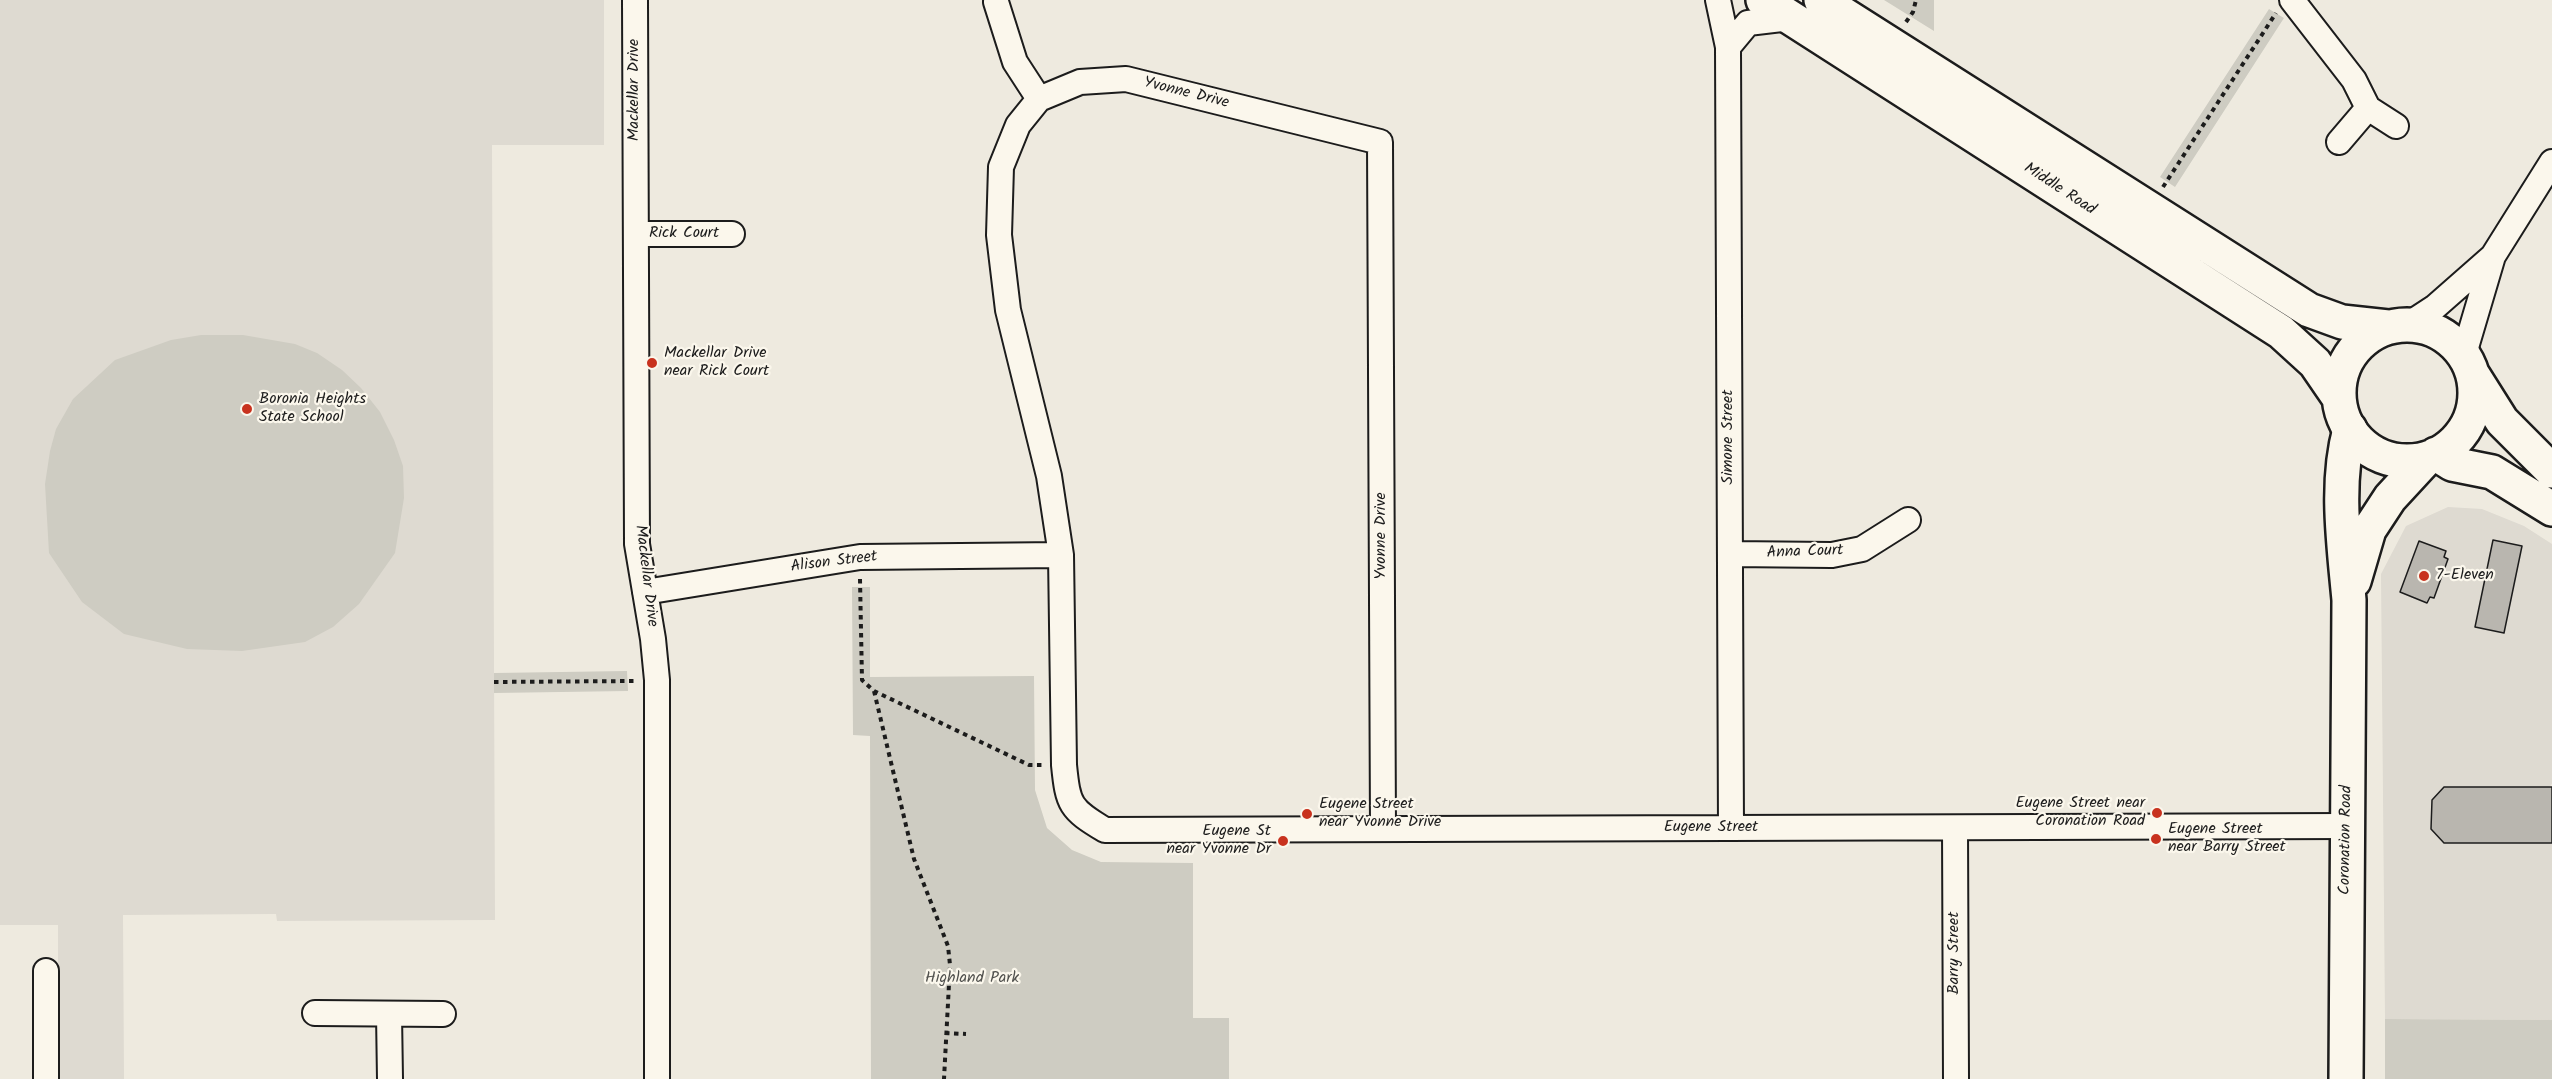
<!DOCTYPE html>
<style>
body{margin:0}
canvas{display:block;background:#eeeadf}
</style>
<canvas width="2552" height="1079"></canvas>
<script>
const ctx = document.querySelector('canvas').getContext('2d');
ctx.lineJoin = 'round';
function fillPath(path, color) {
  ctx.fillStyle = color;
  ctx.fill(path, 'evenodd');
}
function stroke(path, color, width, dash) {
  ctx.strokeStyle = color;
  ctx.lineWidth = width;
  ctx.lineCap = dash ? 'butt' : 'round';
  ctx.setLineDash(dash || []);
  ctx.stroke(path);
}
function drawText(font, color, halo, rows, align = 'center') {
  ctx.font = font + ' Kalam,sans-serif';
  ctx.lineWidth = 4.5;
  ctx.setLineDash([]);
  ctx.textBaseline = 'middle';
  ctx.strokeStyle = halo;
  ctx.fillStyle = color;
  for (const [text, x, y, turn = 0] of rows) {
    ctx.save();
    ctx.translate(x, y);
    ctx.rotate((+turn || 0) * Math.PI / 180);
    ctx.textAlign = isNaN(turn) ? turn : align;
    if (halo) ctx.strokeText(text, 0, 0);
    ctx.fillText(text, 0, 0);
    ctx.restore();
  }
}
fillPath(new Path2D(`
 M0,0H604V145H492L495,920L277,921L276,914L123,915L124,1079H58V925H0Z
 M2448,507L2482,509L2524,526L2552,544V784L2549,787H2444L2432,800L2431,829L2444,843H2552V1020L2385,1019L2381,574L2406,526Z`), '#dedad1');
fillPath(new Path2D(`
 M1884,0H1934V31Z
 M2269,9L2284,18L2175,187L2160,177Z
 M201,335H243L295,344L317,353L342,370L361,388L380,412L394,440L403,466L404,498L395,553L359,604L333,627L305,642L242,651L187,649L124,634L82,602L49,553L45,484L50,451L56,429L73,399L115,360L171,340Z
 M852,587H870V677L1034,676L1035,790L1047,828L1072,850L1101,862L1193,863V1018H1229V1079H871L870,736L853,735Z
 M627,671L628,691L494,693V673Z
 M2385,1019L2552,1020V1079H2385Z`), '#ceccc2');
const building = new Path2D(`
 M2493,540L2522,546L2504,633L2475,627Z
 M2419,541L2446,551L2444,557L2448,559L2434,598L2430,597L2427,603L2400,592Z
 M2444,787H2552V843H2444L2431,829L2432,800Z`);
fillPath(building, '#b9b6af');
stroke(building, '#1c1c1c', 1.5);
const street = new Path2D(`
 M635,0L637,544L653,639L657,680V1079
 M1718,0L1728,47L1731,828
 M2292,0L2354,80L2368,108L2396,126
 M996,2L1015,62L1039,99
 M1728,47L1748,23L1790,18
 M2339,142L2368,108
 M636,234H732
 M2409,324L2435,307L2493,256L2552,162
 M2464,354L2493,256
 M1730,554L1832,555L1862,549L1908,520
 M645,592L860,557L1061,555
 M1955,828L1956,1079
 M1383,829L1380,142L1126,79L1080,82L1039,99L1018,125L1001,167L999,235L1008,310L1049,476L1061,555L1064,765C1068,805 1070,809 1105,830L2348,826
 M46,971V1079
 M315,1013L443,1014
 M389,1014L390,1079`);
const secondary = new Path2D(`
 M2354,581L2369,530L2390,498L2426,459
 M2346,1079L2349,600C2344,545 2335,483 2350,429`);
const primary = new Path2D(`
 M1763,0L2281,332L2315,363L2339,398
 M1821,0L2309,310L2342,322L2388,327
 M2339 393a68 68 0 1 1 136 0a68 68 0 1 1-136 0Z
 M2473,375L2502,421L2552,471
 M2436,454L2452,464L2492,472L2552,509`);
stroke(street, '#1c1c1c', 28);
stroke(secondary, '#1c1c1c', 38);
stroke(primary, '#1c1c1c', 38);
stroke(new Path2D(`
 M1906,22L1913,12L1916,0
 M2163,187L2276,13
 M860,579L862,680L874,691L1029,765H1044
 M494,682L635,681
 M874,691L914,859L948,946L950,965L944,1079
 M945,1033L966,1034`), '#1c1c1c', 4, [4.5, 4.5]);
stroke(street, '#fbf7ec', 24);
stroke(secondary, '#fbf7ec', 33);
stroke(primary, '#fbf7ec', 33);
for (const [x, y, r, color] of [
 [652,363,6,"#c8321e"],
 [247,409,6,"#c8321e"],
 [2424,576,6,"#c8321e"],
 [2157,813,6,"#c8321e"],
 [1307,814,6,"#c8321e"],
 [2156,839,6,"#c8321e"],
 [1283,841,6,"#c8321e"]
]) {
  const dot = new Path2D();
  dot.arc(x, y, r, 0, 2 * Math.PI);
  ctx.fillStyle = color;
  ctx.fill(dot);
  stroke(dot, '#fbf7ec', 2);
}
drawText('16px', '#1c1c1c', '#fbf7ec', [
 ["Mackellar Drive",635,90,-90],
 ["Yvonne Drive",1186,94,14],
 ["Middle Road",2059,190,33],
 ["Rick Court",684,234],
 ["Simone Street",1729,437,-90],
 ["Yvonne Drive",1382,536,-90],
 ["Anna Court",1805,553,-2],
 ["Alison Street",834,563,-7],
 ["Mackellar Drive",645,576,83],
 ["Eugene Street",1711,828],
 ["Coronation Road",2347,840,-89],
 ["Barry Street",1955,953,-90]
]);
drawText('16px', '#1c1c1c', '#fbf7ec', [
 ["Mackellar Drive",664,354],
 ["near Rick Court",664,372],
 ["Boronia Heights",259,400],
 ["State School",259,418],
 ["7-Eleven",2436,576],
 ["Eugene Street near",2145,804,"right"],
 ["Coronation Road",2145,822,"right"],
 ["Eugene Street",1319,805],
 ["near Yvonne Drive",1319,823],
 ["Eugene Street",2168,830],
 ["near Barry Street",2168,848],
 ["Eugene St",1271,832,"right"],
 ["near Yvonne Dr",1271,850,"right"]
], 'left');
drawText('16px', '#51514e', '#fbf7ec', [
 ["Highland Park",972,979]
]);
</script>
